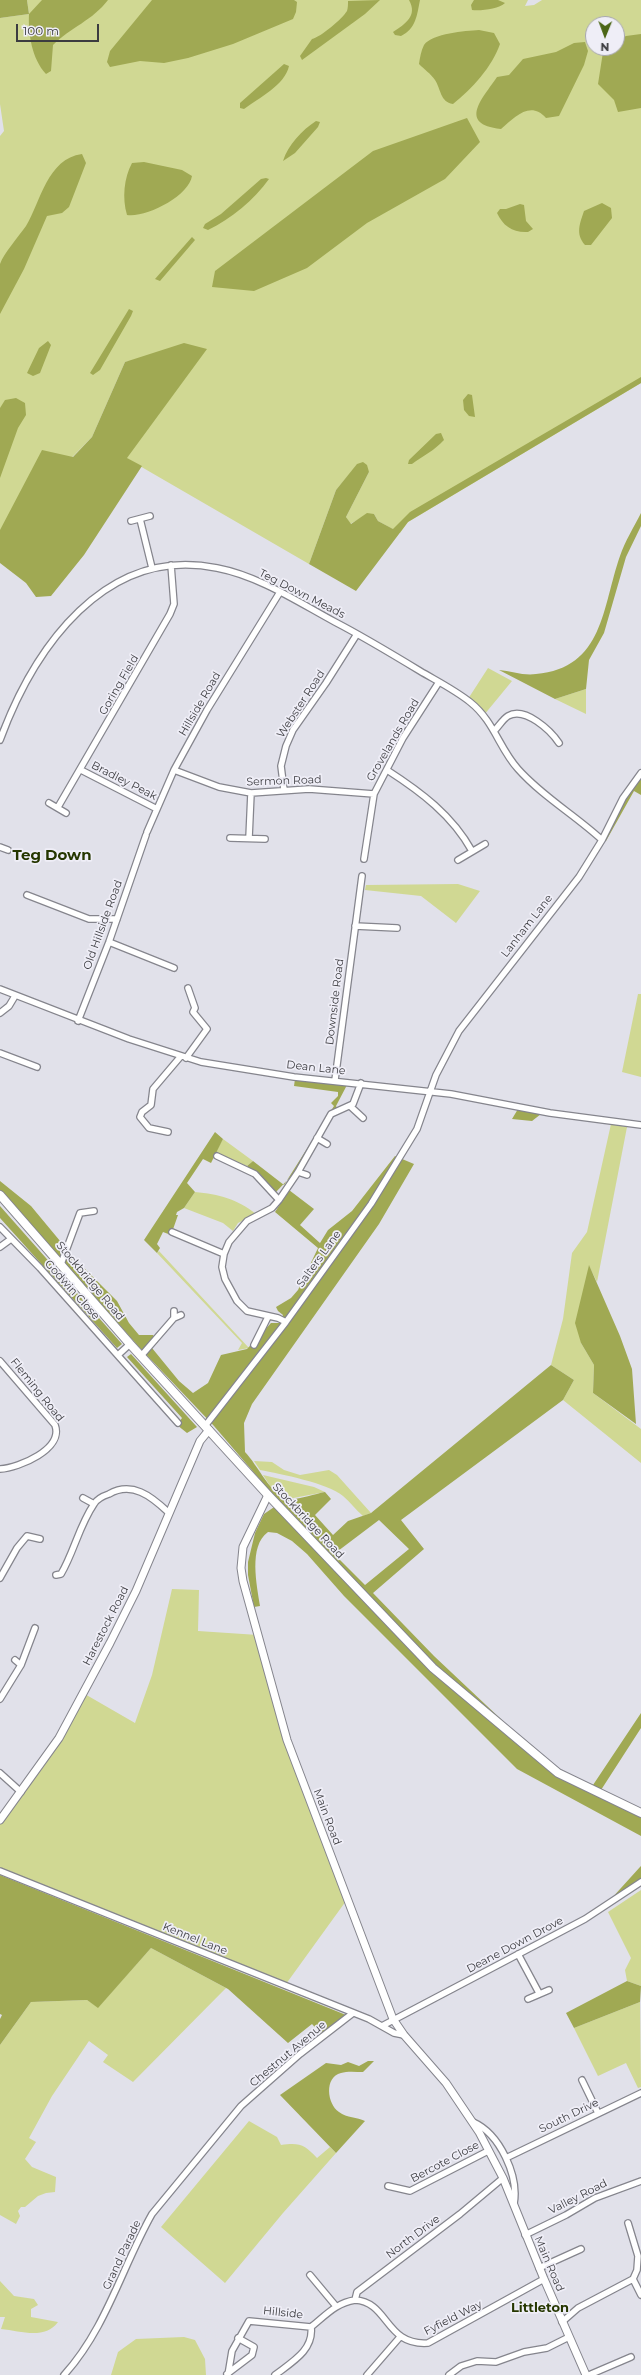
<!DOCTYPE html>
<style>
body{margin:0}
#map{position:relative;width:641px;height:2375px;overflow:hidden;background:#e1e1ea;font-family:Montserrat,sans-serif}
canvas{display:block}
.north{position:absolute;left:585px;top:16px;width:40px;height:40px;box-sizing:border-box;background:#efeef7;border:1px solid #a7a7ae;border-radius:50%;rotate:181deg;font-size:11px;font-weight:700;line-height:16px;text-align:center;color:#3c3c40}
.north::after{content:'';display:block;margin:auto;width:14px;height:18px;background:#4c6617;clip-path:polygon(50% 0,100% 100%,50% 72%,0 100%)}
.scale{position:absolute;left:16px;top:24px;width:83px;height:18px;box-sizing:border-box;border:2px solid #3c3c40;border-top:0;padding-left:5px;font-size:12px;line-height:14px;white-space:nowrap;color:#3c3c40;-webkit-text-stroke:3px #efeef7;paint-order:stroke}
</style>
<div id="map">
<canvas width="641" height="2375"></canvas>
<div class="north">N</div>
<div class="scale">100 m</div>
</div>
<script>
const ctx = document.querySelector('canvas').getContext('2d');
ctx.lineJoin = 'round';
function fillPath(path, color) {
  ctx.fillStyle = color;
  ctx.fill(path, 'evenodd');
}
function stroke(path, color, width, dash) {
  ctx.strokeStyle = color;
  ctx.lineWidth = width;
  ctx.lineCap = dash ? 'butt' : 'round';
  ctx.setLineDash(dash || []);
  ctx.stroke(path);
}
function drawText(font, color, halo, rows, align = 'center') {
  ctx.font = font + ' Montserrat,sans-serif';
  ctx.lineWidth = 3.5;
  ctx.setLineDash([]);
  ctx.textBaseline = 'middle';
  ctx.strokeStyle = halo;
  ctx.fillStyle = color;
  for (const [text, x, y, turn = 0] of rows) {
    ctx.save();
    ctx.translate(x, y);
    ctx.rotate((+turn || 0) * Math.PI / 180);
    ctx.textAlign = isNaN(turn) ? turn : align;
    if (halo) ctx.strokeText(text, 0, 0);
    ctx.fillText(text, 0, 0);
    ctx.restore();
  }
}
fillPath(new Path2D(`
 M27,0H528L525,6L534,5L542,0H641V383L408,522L400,533L378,521L374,514L363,517L350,524L346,517L369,472L358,464L336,490L309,564L126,458L206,349L125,362L92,437L0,531V136L4,131L0,104V18L29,14ZM593,24H617V48H593Z
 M488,668L512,681L484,715L468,699Z
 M586,689V714L555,699Z
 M458,884L480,891L456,923L421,896L365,890L366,885Z
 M638,994H641V1077L622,1072Z
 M611,1124L627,1127L597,1282L589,1266L581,1343L594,1365L593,1393L641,1429V1463L563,1400L574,1380L551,1365L563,1319L572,1253L587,1232Z
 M223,1139L253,1161L247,1166L215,1153Z
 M195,1192C219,1194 237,1199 256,1214L238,1223L233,1231L223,1223L184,1208Z
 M159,1251L249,1348L238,1350L242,1343L157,1253Z
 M254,1461L272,1462L284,1470L300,1475L329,1470L337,1475L371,1513L363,1516C356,1510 350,1502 343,1496C327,1483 281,1474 260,1470Z
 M263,1475L314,1487L325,1492L288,1499L276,1495Z
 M172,1589L199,1590L198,1631L258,1635L279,1718L346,1901L286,1984L0,1871V1823L59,1738L83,1693L135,1723L152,1675Z
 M641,1890V1986L627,1981L625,1970L631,1958L608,1912Z
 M151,1948L226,1988L133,2082L103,2062L108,2055L89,2041L52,2096L29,2138L36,2142L25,2159L32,2167L56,2177L55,2192L46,2193L38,2196L25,2207H21L18,2211L20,2216L16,2224L0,2215V2045L31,2002L87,2000L98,2007Z
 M640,2002L641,2087L638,2088L626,2063L598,2076L574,2028Z
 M249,2121L277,2137L281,2145C300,2142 305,2145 317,2158L330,2147L336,2153L283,2213L225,2283L161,2227Z
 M0,2281L14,2296L34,2299L38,2305L31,2309V2317L58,2322C45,2340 21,2331 1,2329L5,2317H0Z
 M184,2337L195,2340L205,2359L206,2375H111L118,2352L136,2339Z`), '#d0d893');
fillPath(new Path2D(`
 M0,0H27L29,14L42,0H108C93,20 70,28 53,45L51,71L46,74C32,59 28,34 29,14L0,18Z
 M152,0H294L297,2L296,12L293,19L233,44L188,58L164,63L140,61L110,67L107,62L110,51Z
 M380,0L365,14L302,60L300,56L312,39C321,37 342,19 347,11C348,8 348,4 348,1Z
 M409,0H420C417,15 416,29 401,36L395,35L393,32C405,24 418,16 409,0Z
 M474,0H498L505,3C499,9 481,11 472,10L471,5Z
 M479,30L494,33L500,44C492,67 472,89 453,104C440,102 441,89 435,80C431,74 424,69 419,64C420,57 421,51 424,45C433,33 465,31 479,30Z
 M641,34V108L618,112L614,100L598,84L603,52L606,48H617V41L626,36Z
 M585,42L588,51L584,65L559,116L546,118C530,100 514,118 501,129C457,124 483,98 497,77L509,75L523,59L556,52L574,43Z
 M284,64L289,66C285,85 259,98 244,109L240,108V103Z
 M467,118L480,142L445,179L367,223L307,268L254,291L212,287L215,271L373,151Z
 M316,121L320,122L318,127L295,153L283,161C288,145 302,130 316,121Z
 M82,154L86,163L69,207L62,213L47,216L24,269L0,314C0,302 0,273 0,264C4,253 19,236 26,226C41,201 47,159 82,154Z
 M144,162L182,170L192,176C189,196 146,218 127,215C122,198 124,178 132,163Z
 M266,178L269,179C254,200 231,219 208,230L203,228L205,224L221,214L261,179Z
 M602,203L611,208L612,218L591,245H585C575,234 580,223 584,211Z
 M520,204L524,205L526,221L533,229L528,232C513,233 503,226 497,213L500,209H506Z
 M192,237L195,240L160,281L155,279Z
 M129,309L133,311L131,316L100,370L93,375L90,373Z
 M48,341L51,345L40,373L33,376L27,373L39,348Z
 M184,343L207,349L127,458L142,466L84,555L51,596L36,597L26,583L0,563V530L42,450L73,457L92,437L125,362Z
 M641,377V383L408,522L356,591L309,564L336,490L357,464L363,462L367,465L369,472L346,517L351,524L367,513L374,514L378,521L393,529L410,512Z
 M468,394L472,395L475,417L469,416L464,410L463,400Z
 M16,398L25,403L26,415L18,428L0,478V408L5,400Z
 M441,433L444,440C435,450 423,456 412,464H408L409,460L436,434Z
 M641,513V526L626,557L604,633L589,660L586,689L555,699L499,670C511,671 524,676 536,674C604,668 602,607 620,556C625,541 634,527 641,513Z
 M641,773V795L634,791L606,841L602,840L623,798Z
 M295,1079L347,1085L336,1106L338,1110L294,1173L276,1192L247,1166L253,1161L284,1185L334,1106L331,1103L338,1096V1092L294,1086Z
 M518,1109L541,1114L532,1121L512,1119Z
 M215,1132L223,1139L211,1163L203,1159L187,1183L195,1192L184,1208L177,1212L176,1215H178L171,1235L163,1232L157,1244L160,1248L157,1253L144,1240Z
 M395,1156L414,1164L379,1224L252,1404L244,1423L245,1452C257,1464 272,1497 288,1499C299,1500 314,1494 325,1492L331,1499L315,1515L333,1535L348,1521L371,1513L551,1365L574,1380L563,1400L401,1520L424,1549L373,1593L434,1656L556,1771L641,1812V1836L517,1769L344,1596L307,1554L292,1541L277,1533L268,1532C248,1546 257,1586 260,1606L254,1607L248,1575V1562L255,1533L264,1514L280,1503L214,1426L139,1347L0,1190V1181L31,1206L75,1259L117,1301L129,1323L139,1335H153L158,1342L152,1348L179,1381L193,1393L208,1383L221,1355L247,1349L271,1323H280L283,1315L278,1311L276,1307L291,1298L298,1290L318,1248L275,1212L289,1190L314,1209L300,1225L320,1243L328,1230L352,1211ZM379,1520L409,1549L365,1585L334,1554Z
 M0,1206L122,1344L117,1348L0,1218Z
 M589,1265L620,1336L632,1369L636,1424L593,1393L594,1365L581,1343L575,1323Z
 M131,1354L197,1427L187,1433L177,1425L182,1418L127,1357Z
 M641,1713V1728L601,1790L593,1785Z
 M641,1866V1879L611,1899L640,1867Z
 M0,1875L346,2015L322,2035L312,2024L288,2043L228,1989L151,1948L98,2008L87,2000L31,2002L0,2045V2019L2,2015L0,2014Z
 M627,1981L641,1986L640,2002L574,2028L566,2013Z
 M368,2061H374L363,2072C356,2072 347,2071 341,2073C324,2077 327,2104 339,2112C347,2118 357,2117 365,2121L336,2153L280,2095L326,2063L341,2065L348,2062L359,2066Z`), '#a0a953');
const minor = new Path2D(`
 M140,519L152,568
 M131,521L150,516
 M495,730C499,726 503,719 508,716C525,706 551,731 559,743
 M0,740C34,648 105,545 217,568C259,576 298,602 335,622C364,637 392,654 420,671C437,681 455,690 470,702C494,721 499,748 518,769C543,797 575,815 602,840
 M81,770L157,809
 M174,770L219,787L251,793L309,789L374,794
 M387,770C421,792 452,815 472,851
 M284,790L281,766L286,746L293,730L326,683L357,634
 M49,803L66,813
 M58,807L170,614L174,604L171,565
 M147,832L174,770L207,710L280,592
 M230,838L265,839
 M249,838L251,793
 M0,847L8,850
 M364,859L374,794L403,738L439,682
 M458,860L485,844
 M27,895L89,919H117
 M355,926L397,928
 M109,942L174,968
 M0,989L129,1039L201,1062L294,1077L451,1094L550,1113L641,1125
 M0,1013L9,1006L15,996
 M78,1021L109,942L146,835
 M0,1053L37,1067
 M186,1058L207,1029L193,1012L195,1008L188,988
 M335,1080L362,876
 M350,1106L363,1118
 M168,1132L149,1128L140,1117L142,1112L151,1105L153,1089L181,1056
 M317,1138L327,1144
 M217,1156L255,1174L279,1200
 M298,1172L307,1175
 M0,1227L40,1268L178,1423
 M172,1232L224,1254
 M0,1247L11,1239
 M61,1264L80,1213L94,1211
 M174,1311V1318L181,1315
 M286,1322L278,1318L247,1311L237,1301L225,1279L222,1267L224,1254L229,1242L247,1221L272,1208L279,1200L298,1172L331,1114L353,1104L361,1083
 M254,1345L268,1317
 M118,1355L130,1344
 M141,1356L174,1318
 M0,1361L55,1425C64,1449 19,1468 0,1469
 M205,1426L286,1322L371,1204L417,1129L436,1075L459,1031L579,877L602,840L623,798L641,773
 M83,1498L94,1504
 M56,1575L61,1574C74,1552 79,1526 94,1504C97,1499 103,1496 109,1494C132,1481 151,1496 168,1512
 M0,1578L17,1548L27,1536L40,1539
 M15,1660L21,1665
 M0,1699L21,1665L35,1628
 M0,1773L21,1792
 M0,1871L369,2019L394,2033L404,2035
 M518,1954L539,1993
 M528,1999L549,1990
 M382,2026L585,1919L641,1882
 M582,2080L598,2113
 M473,2122C500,2134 519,2176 514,2204
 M506,2158L641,2093
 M388,2186L410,2191L488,2151
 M628,2223L638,2256L637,2270L633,2279
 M525,2235L566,2215L595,2198L641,2181
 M539,2268L581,2249
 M310,2275L335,2305
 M355,2300C389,2302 385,2346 428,2343L544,2279
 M562,2322L578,2308L633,2279L641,2295
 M311,2327C326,2315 336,2303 355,2300L357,2292L460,2214L503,2178
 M227,2374L252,2355L254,2347L238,2338
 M64,2375C106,2329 122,2267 152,2214L241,2106L300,2054L353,2013
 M228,2375L232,2351L249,2321L311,2327
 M275,2375C292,2362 314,2350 311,2327
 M367,2375L400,2337
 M449,2375L461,2366L477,2361L496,2362L524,2352L547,2348L569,2337
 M589,2375L631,2357`);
const tertiary = new Path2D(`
 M268,1495L243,1547L241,1568L243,1581L287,1740L393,2019L404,2035L446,2083L479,2132L503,2178L544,2279L586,2375
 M0,1820L59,1738L110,1643L136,1591L200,1441L209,1430`);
const secondary = new Path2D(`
 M0,1195L130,1344L268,1495L433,1668L558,1773L641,1813`);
stroke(minor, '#85858d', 8);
stroke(tertiary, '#85858d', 9);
stroke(secondary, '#85858d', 10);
stroke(minor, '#fff', 5.5);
stroke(tertiary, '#fff', 7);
stroke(secondary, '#fff', 8);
drawText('11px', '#3c3c40', '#efeef7', [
 ["Teg Down Meads",302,594,27],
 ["Goring Field",119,685,-60],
 ["Hillside Road",200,704,-60],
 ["Webster Road",301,704,-57],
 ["Grovelands Road",393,740,-60],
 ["Bradley Peak",124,781,27],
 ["Sermon Road",284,781,-2],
 ["Old Hillside Road",103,925,-70],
 ["Lanham Lane",527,926,-52],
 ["Downside Road",335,1002,-83],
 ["Dean Lane",316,1068,6],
 ["Salters Lane",319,1259,-54],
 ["Stockbridge Road",90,1281,50],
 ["Godwin Close",72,1290,48],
 ["Fleming Road",37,1390,51],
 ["Stockbridge Road",308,1521,47],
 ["Harestock Road",106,1626,-63],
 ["Main Road",327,1817,69],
 ["Kennel Lane",195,1939,22],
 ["Deane Down Drove",515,1945,-28],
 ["Chestnut Avenue",288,2054,-40],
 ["South Drive",569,2116,-26],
 ["Bercote Close",445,2162,-28],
 ["Valley Road",578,2197,-27],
 ["North Drive",413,2237,-37],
 ["Grand Parade",122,2255,-65],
 ["Main Road",549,2264,67],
 ["Hillside",283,2313,6],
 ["Fyfield Way",453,2318,-27]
]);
drawText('bold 13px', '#263700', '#efeef7', [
 ["Littleton",540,2308]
]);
drawText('bold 15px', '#263700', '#efeef7', [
 ["Teg Down",52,856]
]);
</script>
